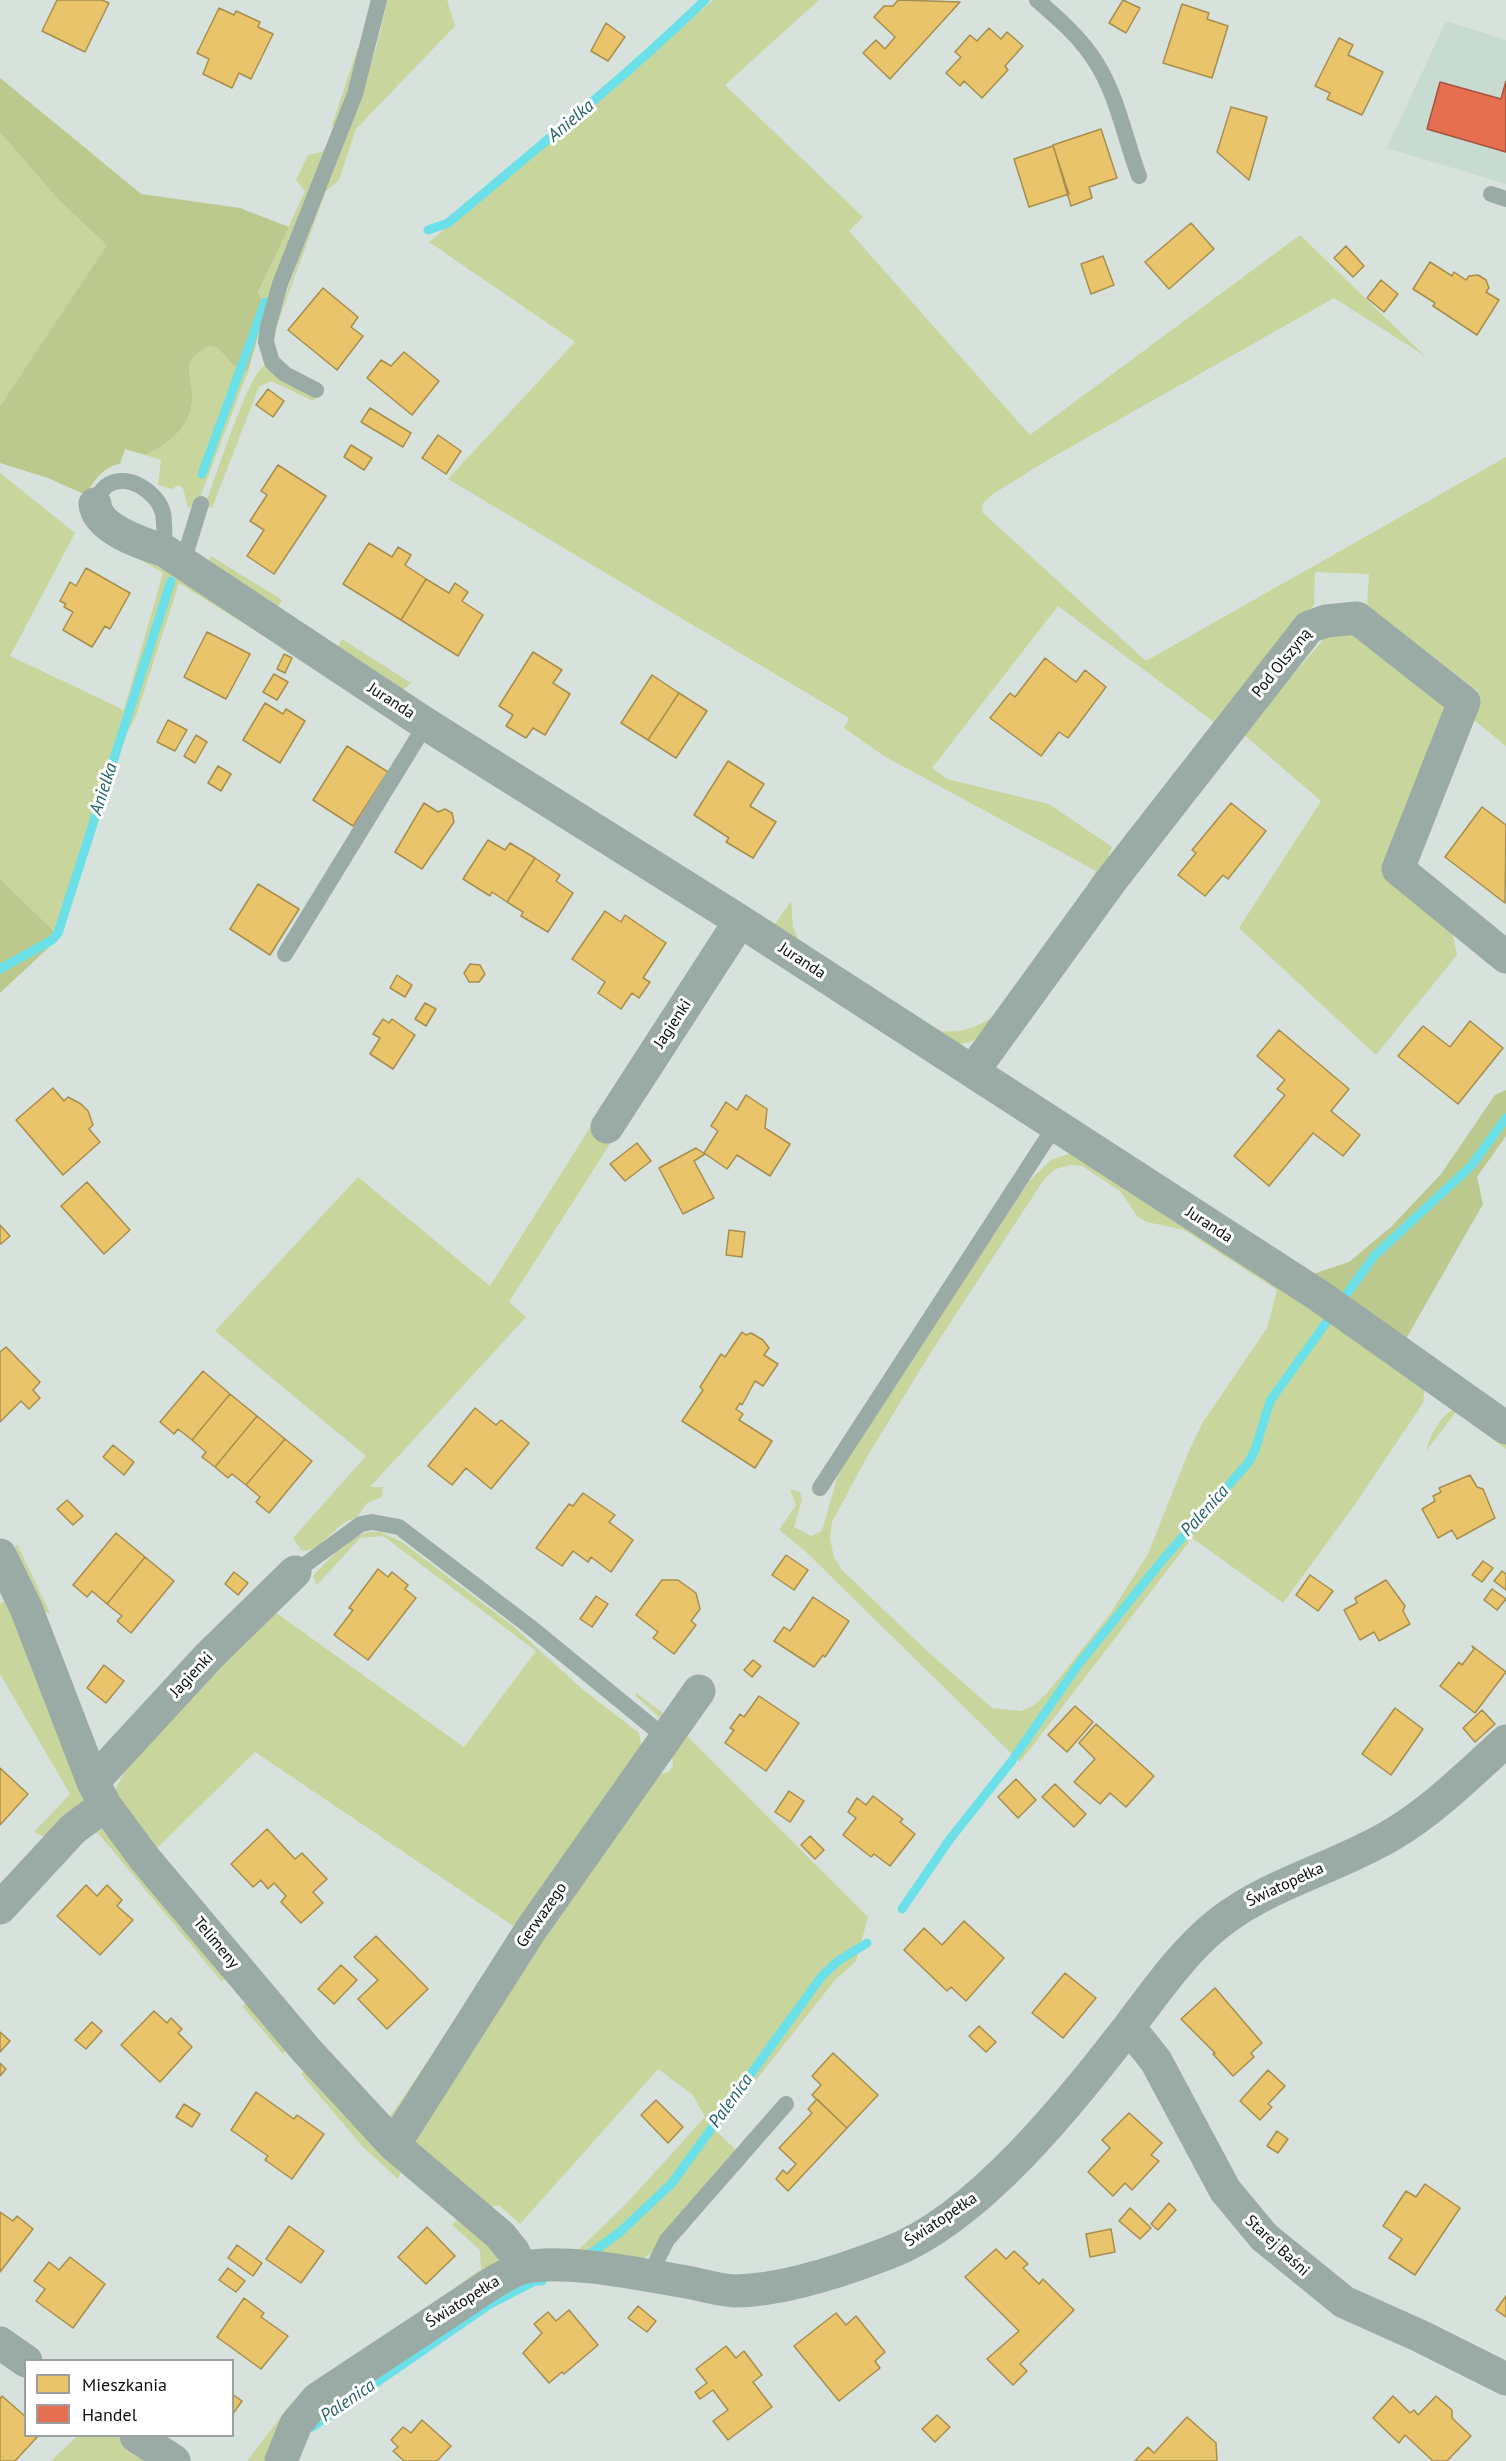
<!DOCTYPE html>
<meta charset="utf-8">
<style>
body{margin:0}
#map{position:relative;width:1506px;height:2461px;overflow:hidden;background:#d8e2dc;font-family:"PT Sans",sans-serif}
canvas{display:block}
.legend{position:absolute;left:24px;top:2359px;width:210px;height:78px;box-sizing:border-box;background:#fff;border:2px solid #9d9f9e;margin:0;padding:8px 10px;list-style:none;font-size:18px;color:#09100c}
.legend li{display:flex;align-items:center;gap:12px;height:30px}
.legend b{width:30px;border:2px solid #9d9f9e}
</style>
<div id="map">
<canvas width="1506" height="2461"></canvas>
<ul class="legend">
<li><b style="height:16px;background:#e9c46a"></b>Mieszkania</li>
<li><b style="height:16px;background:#e76f51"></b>Handel</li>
</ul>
</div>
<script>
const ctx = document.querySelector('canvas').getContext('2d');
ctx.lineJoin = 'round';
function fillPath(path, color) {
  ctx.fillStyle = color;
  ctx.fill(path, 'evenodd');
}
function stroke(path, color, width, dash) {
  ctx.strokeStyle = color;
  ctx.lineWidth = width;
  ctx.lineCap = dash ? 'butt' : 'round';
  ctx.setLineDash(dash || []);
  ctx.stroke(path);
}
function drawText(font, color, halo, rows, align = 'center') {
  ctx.font = font + ' "PT Sans",sans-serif';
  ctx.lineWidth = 6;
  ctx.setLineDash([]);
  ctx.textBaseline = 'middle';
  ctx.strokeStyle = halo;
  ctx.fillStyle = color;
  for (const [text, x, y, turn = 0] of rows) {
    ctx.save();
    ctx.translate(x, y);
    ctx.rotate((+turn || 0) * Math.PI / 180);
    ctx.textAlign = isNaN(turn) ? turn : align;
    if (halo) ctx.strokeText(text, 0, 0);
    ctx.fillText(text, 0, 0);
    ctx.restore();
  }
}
fillPath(new Path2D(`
 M1446,21L1506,40V184L1387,148Z`), '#c7dbd0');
fillPath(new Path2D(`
 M387,0H447L455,26L356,129L339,180L326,191L274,334C306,220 365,116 387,0Z
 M713,0H819L725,85L863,217L849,231L1030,435L1300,235L1425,356L1334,298L1051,458L993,494L983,503L982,512L1146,661L1506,457V746L1470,717L1478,691L1367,606L1369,574L1315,572L1314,605L1214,722L1058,606L932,768L947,779L1049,804L1112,847L1102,873L984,1035L970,1042L952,1045L940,1031C962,1033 977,1028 995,1015L1076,906L1096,871L884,756L844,728L849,718L448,479L575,342L429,242L601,99Z
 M358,47V60L336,124L331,128Z
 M0,78L141,194L0,406Z
 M324,149L326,150L262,322L256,320L262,301L258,294L305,191L296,180L308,155L322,152Z
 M209,346L218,348L233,365L248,371L198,503L188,508L183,488L178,485L172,489L158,485L161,460L145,455C168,444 189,429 192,402C195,375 176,363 209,346Z
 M264,366L316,397L313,401L271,381L259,387L212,508L205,505C214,483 248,374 264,366Z
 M0,473L75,533L10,656L124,710L163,573L105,539L164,566L265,637L179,583L136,716L119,747L60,937L0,879Z
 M211,556L282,600L275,612L208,562Z
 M1356,629L1446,707L1387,853L1452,931L1457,955L1376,1055L1239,928L1321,801L1242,733L1331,631Z
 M342,639L411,683L402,691L336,651Z
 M791,901L793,927L804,953L773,927Z
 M593,1123L615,1136L509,1302L526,1317L370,1487H383L382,1497L367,1503L357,1517L345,1522L314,1549L302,1551L293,1538L366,1456L215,1331L358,1177L490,1286Z
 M1071,1153L1080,1154L1425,1385L1423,1403L1356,1503L1283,1603L1192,1538L1020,1762L804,1550L779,1530L796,1505L790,1489L800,1492L802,1499L794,1527L811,1536L822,1531L838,1475L975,1261L1029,1181L1051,1160ZM1070,1165L1082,1166L1120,1191L1138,1217L1147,1222L1184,1230L1277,1290L1267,1328L1203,1422L1188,1453L1148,1554L1110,1614L1049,1691L1034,1705L1021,1711L992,1708L926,1650L842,1570L834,1557L830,1539L832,1522L868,1455L933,1349L1045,1178L1056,1169Z
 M1456,1408L1472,1415L1506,1440V1449L1456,1412L1426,1451C1430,1436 1440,1415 1456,1408Z
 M368,1532H380L402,1542L513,1626L581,1688L639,1733L643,1753L399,2118L385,2124L518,1929L255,1752L157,1848L115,1798L116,1788L131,1761L249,1631L275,1612L464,1747L536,1651L383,1536L360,1538L317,1585L313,1576C328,1560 347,1539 368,1532Z
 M17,1544L50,1613L39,1612L13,1551Z
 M7,1599L84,1797L81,1805L49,1839L34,1832L70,1794L0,1674V1604Z
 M636,1693L667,1716L663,1721L636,1696Z
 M687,1736L868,1917L856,1961L835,1980L716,2131L737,2151L653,2251L644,2259H569L627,2203L705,2117L693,2095L658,2069L520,2224L499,2205L490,2207L417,2147L414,2139L415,2128L656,1775L669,1772L673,1766L672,1756Z
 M98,1827L104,1830L222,1973L224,1979L222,1982L98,1833L86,1835Z
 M248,2003L290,2045L283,2054L242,2006Z
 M307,2068L401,2172L398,2179L363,2147L301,2074Z
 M462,2215L498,2258L497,2264L364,2352L481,2269L480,2250L452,2225Z
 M293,2401L295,2412L271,2461H247Z
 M77,2436H117L154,2461H51Z`), '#c8d59c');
fillPath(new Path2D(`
 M0,78L141,194L240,208L289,227L258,293L262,301L256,319L262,322L248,371L233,365L218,348L209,346C176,363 195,375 192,402C189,429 168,444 145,455L125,449L120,464C104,466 93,481 86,495L48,478L0,463V406L107,245L59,200L0,132Z
 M0,879L60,937L0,993Z
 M1506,1090V1136L1477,1177L1483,1204L1403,1344L1304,1277L1349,1262L1391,1227L1441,1174L1495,1095Z`), '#bbc98e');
const homes = new Path2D(`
 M57,0H102L109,3L85,52L42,31Z
 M898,0L960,2L890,79L863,53L876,40L885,49L895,37L874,17L884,6H893Z
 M1123,0L1140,8L1126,33L1109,23Z
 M1182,4L1209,13L1207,19L1228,26L1212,78L1163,63Z
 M219,8L234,15L236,11L260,22L258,27L273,34L251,79L239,73L232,88L203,74L209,59L197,53Z
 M606,23L625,37L608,61L591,51Z
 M989,28L1001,39L1007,32L1023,46L1005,66L1008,70L982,98L964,81L960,86L946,73L961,57L955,52L970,35L977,41Z
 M1339,38L1353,45L1348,55L1383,72L1362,115L1327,99L1330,93L1315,86Z
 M1231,107L1267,117L1249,180L1217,152Z
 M1101,129L1117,178L1089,187L1092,198L1071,206L1053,145Z
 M1053,146L1069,194L1029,207L1014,159Z
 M1191,223L1214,249L1169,289L1145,262Z
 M1346,246L1364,266L1353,277L1334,258Z
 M1103,256L1114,285L1091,294L1081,264Z
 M1430,262L1452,276L1454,272L1466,280L1469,276L1478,275L1486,280L1489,288L1486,292L1499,300L1477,335L1433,306L1435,303L1413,289Z
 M1381,280L1398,294L1384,312L1367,298Z
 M323,288L358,317L351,327L363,336L337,370L288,330Z
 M404,352L439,381L412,415L367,378L381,360L391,366Z
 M268,389L284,401L273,417L256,405Z
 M370,408L411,433L403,447L361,422Z
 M438,435L461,451L446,474L422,458Z
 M351,445L372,458L364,470L344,457Z
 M278,465L326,496L274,574L247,556L264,530L250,521L267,495L261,491Z
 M369,543L392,557L398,547L411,555L405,565L426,579L401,620L343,584Z
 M86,568L130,593L110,629L105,626L92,647L63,630L73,612L64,607L66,604L60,601L70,582L76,586Z
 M426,579L449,593L455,583L468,592L462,601L483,615L458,656L401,620Z
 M207,632L250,654L226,699L184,677Z
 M533,652L562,670L553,683L570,694L545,735L533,728L526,738L506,726L513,715L499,706Z
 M284,654L292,658L285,673L277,669Z
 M1045,658L1076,682L1085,670L1106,687L1068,738L1059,732L1041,756L990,718L1010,693L1015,697Z
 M274,674L288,682L277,700L263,692Z
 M652,675L679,693L648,740L621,723Z
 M679,693L707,711L676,758L648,740Z
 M265,703L283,714L286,709L305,721L280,763L243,740Z
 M168,720L187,730L175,751L157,742Z
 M196,735L207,742L195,763L184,756Z
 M347,746L388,772L353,826L313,800Z
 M728,761L764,784L750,806L776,822L753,858L726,842L729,838L694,815Z
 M218,766L231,774L221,791L208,783Z
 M424,803L438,812L445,809L452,813L454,822L422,869L395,852Z
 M1231,803L1266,831L1228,879L1223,875L1205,896L1178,875L1196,853L1192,850Z
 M1482,807L1506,825L1505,903L1445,857Z
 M488,840L505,850L510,843L535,858L507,902L492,892L490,896L463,879Z
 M535,858L560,875L556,881L573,893L548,932L521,916L523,912L507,902Z
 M258,884L299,909L270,955L230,929Z
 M605,911L621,922L625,915L666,943L643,978L650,982L639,998L632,993L621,1009L598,993L605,982L572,959Z
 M470,964L480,965L485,974L479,982H469L464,973Z
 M397,975L412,985L405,997L390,988Z
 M425,1003L436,1009L426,1026L415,1019Z
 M383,1019L389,1023L392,1019L415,1035L393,1069L370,1054L380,1038L373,1034Z
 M1470,1021L1503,1048L1458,1104L1398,1056L1423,1026L1450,1047Z
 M1279,1030L1349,1089L1331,1111L1360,1135L1343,1156L1313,1133L1269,1186L1234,1156L1285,1095L1277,1089L1285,1080L1257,1056Z
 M53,1088L64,1101L68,1097L81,1104L88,1111L93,1125L89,1129L100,1142L63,1175L16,1120Z
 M746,1095L767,1109L765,1128L790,1144L770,1176L737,1155L727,1169L704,1153L718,1131L711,1126L726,1102L737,1110Z
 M637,1143L651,1161L625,1181L610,1164Z
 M696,1148L705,1154L694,1161L714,1198L683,1214L659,1168Z
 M87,1182L130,1230L104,1254L61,1206Z
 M0,1225L10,1236L1,1244L0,1243Z
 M729,1230L745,1232L742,1257L726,1255Z
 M742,1332L746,1335L751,1333L763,1340L769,1348L764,1355L778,1364L763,1386L755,1381L742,1405L740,1403L736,1409L743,1414L739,1420L772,1441L755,1468L682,1421L703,1390L700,1387L721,1354L725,1357Z
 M6,1347L40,1382L33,1390L40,1398L29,1409L21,1401L0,1422V1352Z
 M203,1371L230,1394L192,1440L178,1429L174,1434L160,1422Z
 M230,1394L257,1416L215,1467L202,1457L206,1452L192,1440Z
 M475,1408L496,1425L501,1420L529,1443L491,1489L466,1468L452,1485L428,1466Z
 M257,1416L285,1439L246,1485L232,1474L228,1478L215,1467Z
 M285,1439L312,1461L269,1513L256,1502L260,1497L246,1485Z
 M113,1445L134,1462L124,1475L103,1457Z
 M1470,1475L1477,1487L1483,1489L1495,1518L1457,1539L1452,1530L1438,1538L1422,1509L1435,1501L1433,1496L1441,1492L1439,1488Z
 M583,1493L615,1515L609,1522L633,1540L611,1572L591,1557L588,1562L573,1551L562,1566L536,1548L569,1504L573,1506Z
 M67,1500L83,1516L73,1525L57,1509Z
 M116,1533L145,1557L107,1604L92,1591L87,1597L73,1585Z
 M786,1555L808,1570L794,1590L772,1575Z
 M145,1557L174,1581L131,1633L117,1621L122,1616L107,1604Z
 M1483,1561L1493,1568L1482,1582L1472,1575Z
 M378,1569L388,1577L392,1572L408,1585L405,1589L416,1598L368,1660L334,1635L353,1610L349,1608Z
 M1502,1571L1506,1574V1590L1494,1581Z
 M234,1572L248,1583L238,1595L225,1584Z
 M1310,1575L1333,1591L1318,1611L1296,1595Z
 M662,1580H678L696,1593L700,1609L691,1621L696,1625L674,1654L653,1638L658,1632L636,1615Z
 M1386,1580L1405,1606L1403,1611L1410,1624L1379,1641L1374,1632L1360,1640L1344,1610L1357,1603L1355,1598Z
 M1492,1589L1506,1599L1497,1610L1484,1600Z
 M596,1596L608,1604L592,1627L580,1619Z
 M813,1597L849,1621L825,1657L823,1655L814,1667L774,1641L784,1627L790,1631Z
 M1472,1646L1506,1672L1475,1713L1440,1686L1459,1662L1462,1665L1474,1649Z
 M753,1660L761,1666L752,1677L744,1670Z
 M104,1665L124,1681L106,1703L87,1688Z
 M759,1696L799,1723L766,1771L725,1743L734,1730L730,1728L740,1714L744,1717Z
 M1075,1706L1093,1722L1067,1752L1048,1735Z
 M1395,1708L1423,1729L1391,1775L1362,1754Z
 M1482,1710L1495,1724L1475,1742L1463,1728Z
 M1096,1724L1154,1776L1126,1807L1110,1793L1100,1804L1074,1782L1095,1759L1079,1743Z
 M0,1768L28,1794L0,1825Z
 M1016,1779L1036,1800L1018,1818L998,1797Z
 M1055,1784L1086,1814L1074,1827L1042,1797Z
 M789,1791L804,1801L790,1822L775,1812Z
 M873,1796L903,1819L900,1822L915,1834L890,1866L874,1854L871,1857L843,1835L856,1818L848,1812L857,1798L866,1805Z
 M267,1829L295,1859L302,1853L327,1879L313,1892L323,1903L301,1923L281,1902L286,1896L274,1883L268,1889L261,1880L253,1887L231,1864Z
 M810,1836L824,1850L815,1859L801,1845Z
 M86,1885L97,1896L107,1885L122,1900L117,1906L133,1920L100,1955L57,1916Z
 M964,1921L1004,1958L966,2001L951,1987L947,1991L904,1950L924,1928L942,1945Z
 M376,1936L428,1989L387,2029L358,1999L378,1980L354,1957Z
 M341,1965L357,1980L334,2004L318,1989Z
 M1065,1973L1096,1998L1063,2038L1032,2013Z
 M1215,1988L1262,2043L1251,2053L1254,2057L1233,2076L1213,2054L1215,2053L1181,2019Z
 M154,2011L167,2023L171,2018L182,2029L178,2033L192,2047L160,2082L121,2045Z
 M92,2022L102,2031L86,2049L75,2040Z
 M979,2026L996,2042L986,2052L969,2036Z
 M0,2032L10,2041L0,2052Z
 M833,2053L878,2095L847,2128L812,2095L821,2085L812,2076Z
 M0,2063L6,2069L0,2076Z
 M1268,2070L1285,2086L1268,2104L1272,2107L1260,2120L1240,2101Z
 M256,2092L294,2119L297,2115L324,2134L292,2179L265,2160L268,2156L231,2130Z
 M817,2099L847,2128L788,2191L776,2179L783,2170L787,2174L796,2164L779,2148L812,2113L808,2109Z
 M656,2100L683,2127L668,2143L641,2115Z
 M184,2104L200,2114L192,2127L176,2117Z
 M1129,2113L1162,2143L1151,2155L1159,2161L1132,2190L1125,2183L1113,2196L1088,2172L1110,2148L1102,2140Z
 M1277,2131L1288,2139L1278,2153L1267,2146Z
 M1425,2184L1460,2208L1415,2275L1389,2258L1402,2239L1383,2226L1406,2191L1416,2197Z
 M1169,2203L1176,2210L1158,2230L1151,2224Z
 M1130,2208L1151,2228L1140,2239L1119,2221Z
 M0,2212L13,2221L17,2216L33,2229L0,2272Z
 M289,2226L324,2251L301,2283L266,2259Z
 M427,2227L455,2256L426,2284L398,2257Z
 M1111,2229L1115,2252L1090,2257L1086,2234Z
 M237,2245L262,2263L253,2276L228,2258Z
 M996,2249L1006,2259L1014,2251L1028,2264L1023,2268L1039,2284L1043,2279L1074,2310L1020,2364L1027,2371L1013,2385L987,2359L1019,2331L965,2277Z
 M70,2257L105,2284L73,2328L36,2301L45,2289L34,2281L49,2262L59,2270Z
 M228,2268L245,2281L236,2292L219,2280Z
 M1506,2296V2317L1496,2310Z
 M244,2298L264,2313L261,2317L288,2336L261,2369L217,2337Z
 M638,2306L656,2321L647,2332L628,2318Z
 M569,2310L598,2345L564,2374L562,2372L549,2383L523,2353L542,2333L534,2324L548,2312L556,2321Z
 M836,2313L846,2325L856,2316L885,2352L875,2361L880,2368L839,2401L794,2346Z
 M726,2346L736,2358L744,2351L762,2375L753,2382L772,2407L728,2440L713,2421L728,2410L713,2390L700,2399L695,2392L707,2383L696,2369Z
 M232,2394L242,2401L232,2415Z
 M2,2396L26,2417V2436H38L15,2461H0V2399Z
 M1393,2396L1410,2413L1414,2410L1418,2415L1436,2396L1452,2410V2418L1471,2436L1447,2461H1433L1405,2435L1399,2443L1373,2418Z
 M937,2415L950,2427L935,2442L922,2429Z
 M1187,2417L1216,2443L1217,2461H1135L1148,2447L1154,2453Z
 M422,2420L451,2446L437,2461H404L393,2451L398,2447L391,2440L403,2427L411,2433Z`);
fillPath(homes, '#e9c46a');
stroke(homes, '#a68e4e', 1.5);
const shops = new Path2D(`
 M1506,81V152L1427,129L1440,82L1501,99Z`);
fillPath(shops, '#e76f51');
stroke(shops, '#a4523c', 1.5);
stroke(new Path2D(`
 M428,230L448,223C535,150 623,79 705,0
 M202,474L265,302
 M0,969L52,940L58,933L171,581
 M902,1909L950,1839L1011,1762L1078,1665L1165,1557L1248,1463L1255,1450L1270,1401L1374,1256L1471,1166L1506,1118
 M590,2254L620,2232L672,2183L821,1977L838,1961L867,1943
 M312,2427L490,2304L535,2281H542`), '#6ce0e9', 9);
stroke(new Path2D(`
 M1037,0C1059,19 1082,39 1097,64C1118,98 1125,139 1139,176
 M1491,194L1506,199
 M316,390L285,374L272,362L266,342L268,327L280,284L355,94L379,0
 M95,504C98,497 101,489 108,485C128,472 158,493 163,513C165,525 164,539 165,551
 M182,565L201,504
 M285,954L426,724
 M820,1488L1055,1126
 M295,1572L361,1524L372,1522L399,1527L529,1626L666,1738
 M649,2276L667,2240L786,2104`), '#9aaaa5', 16);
stroke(new Path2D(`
 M95,504C97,529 144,544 165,551L426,724L740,921L1318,1295L1506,1428
 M973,1071L1113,878L1309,627L1326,621L1357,618L1464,702L1398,869L1506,957
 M607,1127L740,921
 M0,1555L26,1608L93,1782L105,1805L145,1859L307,2051L394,2145L500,2235L513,2251L522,2268
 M93,1782L209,1656L295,1572
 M0,1908L73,1829L105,1805
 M1129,2027L1156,2061L1225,2190L1264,2237L1344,2302L1420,2336L1506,2379
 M394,2145L530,1931L699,1691
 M0,2343L26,2361
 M136,2436L174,2461
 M281,2461L296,2424L317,2399L494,2282C503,2277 512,2271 522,2268C562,2257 649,2276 692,2283C705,2286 720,2290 734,2291C782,2291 844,2270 888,2253C979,2219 1072,2100 1131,2024C1154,1994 1177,1961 1205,1935C1258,1885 1332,1871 1393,1834C1435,1809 1470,1773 1506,1741`), '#9aaaa5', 33);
drawText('16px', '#09100c', '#fff', [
 ["Pod Olszyną",1282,663,-51],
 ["Juranda",391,701,33],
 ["Juranda",802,961,33],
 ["Jagienki",673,1024,-57],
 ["Juranda",1209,1225,33],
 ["Jagienki",192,1675,-47],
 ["Światopełka",1285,1885,-25],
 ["Gerwazego",542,1915,-55],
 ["Telimeny",216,1943,50],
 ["Światopełka",941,2220,-34],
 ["Starej Baśni",1277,2246,43],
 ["Światopełka",463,2302,-32]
]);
drawText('italic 18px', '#246269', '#fff', [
 ["Anielka",571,121,-40],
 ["Anielka",104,789,-72],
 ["Palenica",1205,1511,-48],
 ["Palenica",731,2101,-54],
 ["Palenica",348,2401,-34]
]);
</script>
